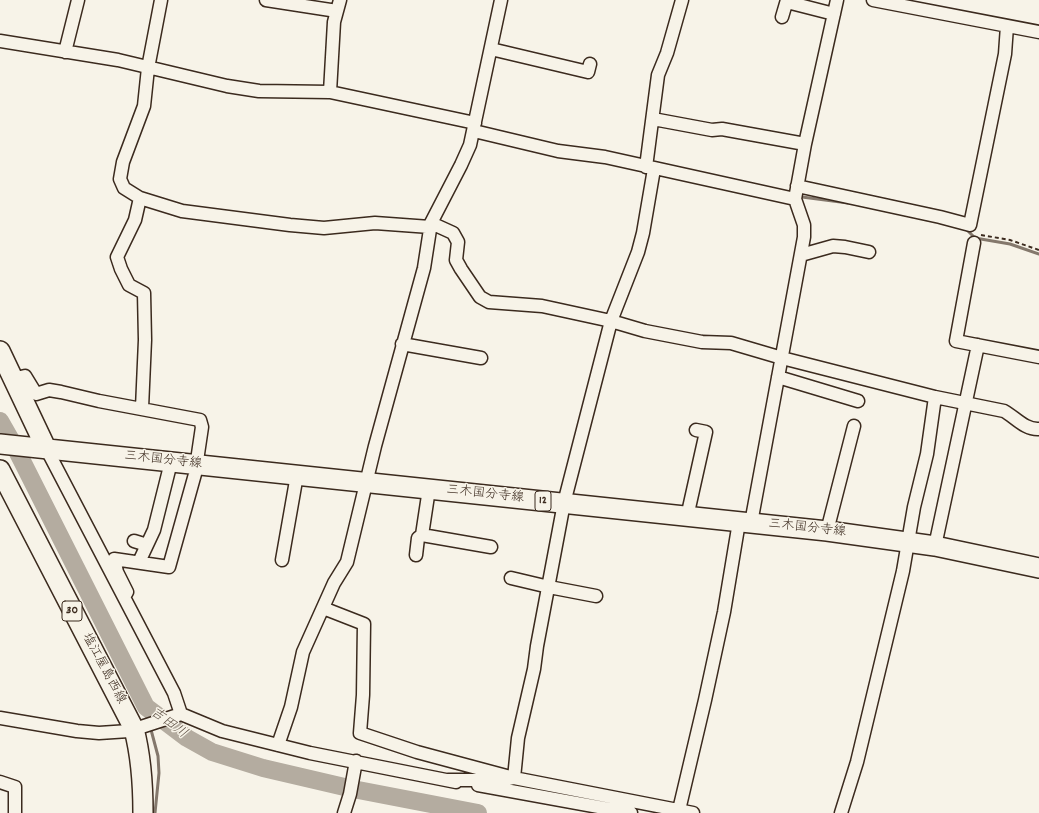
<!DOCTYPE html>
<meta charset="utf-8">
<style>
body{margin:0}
canvas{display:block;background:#f7f3e8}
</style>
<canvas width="1039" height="813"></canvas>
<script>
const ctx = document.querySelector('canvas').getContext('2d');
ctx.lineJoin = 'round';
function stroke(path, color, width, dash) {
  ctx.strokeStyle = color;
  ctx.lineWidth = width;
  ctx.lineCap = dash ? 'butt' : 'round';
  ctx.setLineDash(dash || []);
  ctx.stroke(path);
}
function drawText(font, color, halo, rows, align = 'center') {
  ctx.font = font + ' Dekko,"Klee One",sans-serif';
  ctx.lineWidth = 3;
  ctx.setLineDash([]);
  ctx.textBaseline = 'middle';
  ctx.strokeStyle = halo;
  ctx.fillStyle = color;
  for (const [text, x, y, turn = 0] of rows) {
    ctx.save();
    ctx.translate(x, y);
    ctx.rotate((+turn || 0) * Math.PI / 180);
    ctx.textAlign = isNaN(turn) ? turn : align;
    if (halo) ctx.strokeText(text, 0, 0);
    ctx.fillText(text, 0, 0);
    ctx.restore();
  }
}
stroke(new Path2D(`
 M802,197L848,203
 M965,228L975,238L1010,244L1039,254
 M146,707L149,721
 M150,726L158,756L159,773L155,813
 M465,811L467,813`), '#84786c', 3);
stroke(new Path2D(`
 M0,421L16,449L146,707L187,738L212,752L263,768L353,789L478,813`), '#b4aca0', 18);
const street = new Path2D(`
 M161,0L148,68L144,106L123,162L120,179L124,188L140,198L182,211L290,225L324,228L375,223L430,227
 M266,0L337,11
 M873,0L1039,32
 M787,2L834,14
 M782,17L787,0
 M0,41L118,60L227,86L259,91L330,92L475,123
 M491,49L588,72L590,64
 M65,52L78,0
 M330,92L334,22L340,0
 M653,119L712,130L722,129L805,144
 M474,131L558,151L605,157L795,199
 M646,167L658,75L667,53L682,0
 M797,186L940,217L970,225L1005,54L1007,26
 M140,198L135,220L117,257L121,269L129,285L144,293L145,340L142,408
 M431,223L453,233L458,242L456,260L461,269L480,297L489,302L542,306L611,321L645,331L702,342L731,343L782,358L935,397L1004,411C1015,417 1025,430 1039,429
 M974,243L956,341L1039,357
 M801,255L833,246L845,247L869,252
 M402,344L481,358
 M778,377L858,401
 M13,379L25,376L36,394L49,390L61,392L99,401L200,420L202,427L195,474L169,567L114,559L117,572L127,592L124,597
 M46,448L174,693L181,714
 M687,517L706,432L696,430
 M751,523L804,237V225L795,199L805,144L837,0
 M827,531L854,426
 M422,535L491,547
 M134,541L147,545
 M935,546L978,345
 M416,555L418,538L422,535L429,489
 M282,560L297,475
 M139,562L154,530L171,462
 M511,578L549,587L596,596
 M323,608L364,624L363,695L360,733L417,752L514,778L693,813
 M0,718L77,731L99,733L129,731L181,714L222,731L310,753L456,782
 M278,745L291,707L303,652L334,583L347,562L375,446L424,268L431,223L461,165L470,145L501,0
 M448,780H505L514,778L518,738L534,669L537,646L564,503L611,321L638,252L643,233L654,169
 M0,782L15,787V813
 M478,785L631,813
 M679,810L705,700L724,612L739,522
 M344,813L350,794L356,761
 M841,813L857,762L903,571L914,507L927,454L935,397`);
const primary = new Path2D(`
 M0,351L46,448
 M0,444L827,531L935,546L1039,568
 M0,470L134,729C141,756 143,786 143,813`);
stroke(street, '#3b2a1e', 15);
stroke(primary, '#3b2a1e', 22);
stroke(new Path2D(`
 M981,235L1010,240L1039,250`), '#3b2a1e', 2, [4, 3]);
stroke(street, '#f7f3e8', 12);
stroke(primary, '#f7f3e8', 19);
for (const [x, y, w] of [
 [543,501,16],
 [72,611,20]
]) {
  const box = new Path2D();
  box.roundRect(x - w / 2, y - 10, w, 20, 3);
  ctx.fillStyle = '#f7f3e8';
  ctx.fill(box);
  stroke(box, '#3b2a1e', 1);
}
drawText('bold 12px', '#3b2a1e', null, [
 ["12",543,501],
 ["30",72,611]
]);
drawText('13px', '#3b2a1e', '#f7f3e8', [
 ["三木国分寺線",163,461,6],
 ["三木国分寺線",485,495,6],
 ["三木国分寺線",807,529,6],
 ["塩江屋島西線",103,669,62]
]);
drawText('italic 14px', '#5f5145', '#f7f3e8', [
 ["吉田川",168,724,36]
]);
</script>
